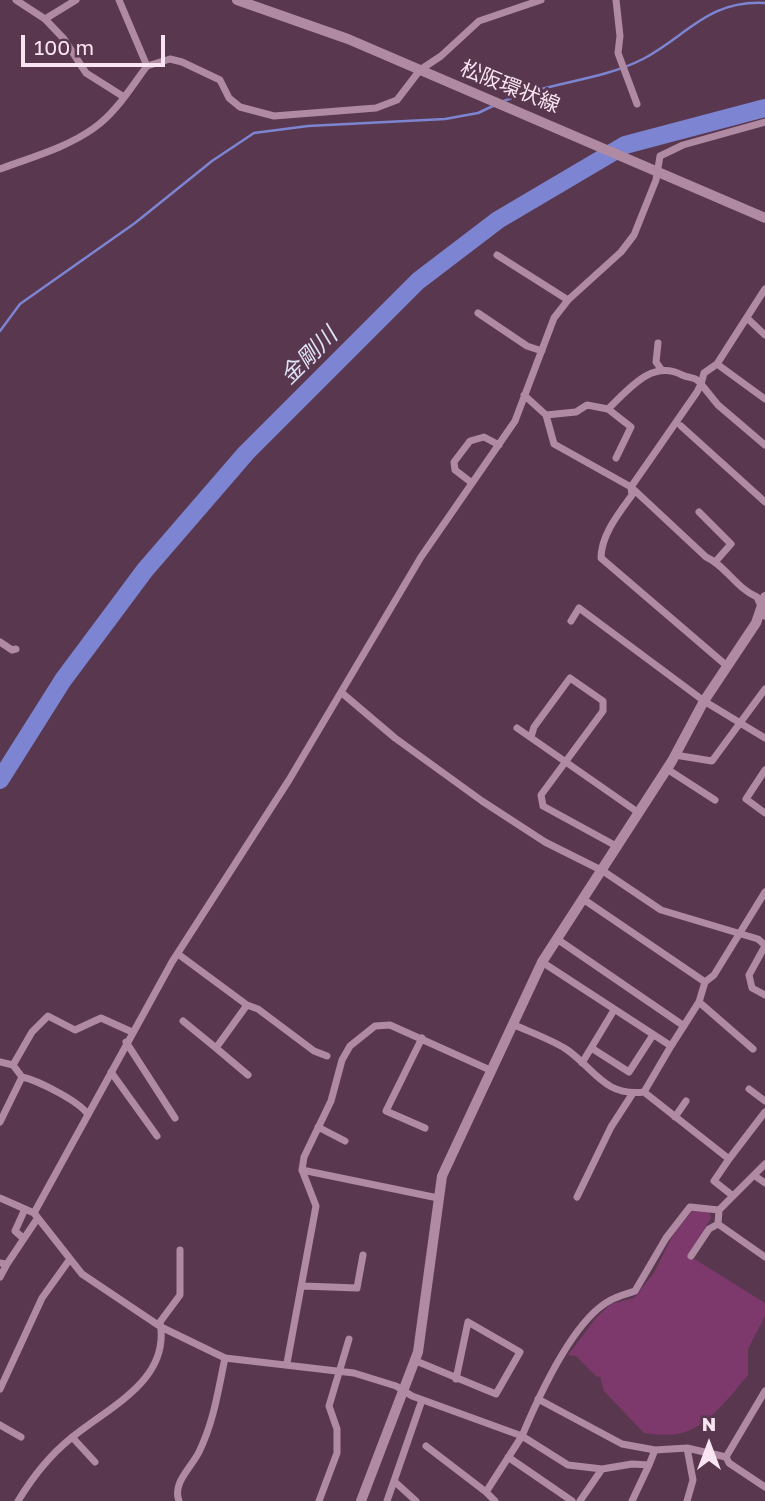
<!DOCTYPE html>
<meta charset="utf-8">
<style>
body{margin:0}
#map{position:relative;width:765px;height:1501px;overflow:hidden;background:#59384f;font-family:"Golos Text",sans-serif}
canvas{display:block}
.north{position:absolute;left:674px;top:1410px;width:70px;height:70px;-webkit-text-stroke:5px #59384f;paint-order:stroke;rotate:0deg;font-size:19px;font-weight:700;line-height:28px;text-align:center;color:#f9e4f1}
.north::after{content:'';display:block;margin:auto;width:24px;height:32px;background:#f9e4f1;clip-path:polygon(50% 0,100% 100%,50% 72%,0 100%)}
.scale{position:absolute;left:21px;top:35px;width:144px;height:32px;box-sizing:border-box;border:4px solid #f9e4f1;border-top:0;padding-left:9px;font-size:21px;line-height:24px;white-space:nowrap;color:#f9e4f1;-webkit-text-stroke:5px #59384f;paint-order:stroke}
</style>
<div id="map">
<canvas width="765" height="1501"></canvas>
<div class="north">N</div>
<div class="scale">100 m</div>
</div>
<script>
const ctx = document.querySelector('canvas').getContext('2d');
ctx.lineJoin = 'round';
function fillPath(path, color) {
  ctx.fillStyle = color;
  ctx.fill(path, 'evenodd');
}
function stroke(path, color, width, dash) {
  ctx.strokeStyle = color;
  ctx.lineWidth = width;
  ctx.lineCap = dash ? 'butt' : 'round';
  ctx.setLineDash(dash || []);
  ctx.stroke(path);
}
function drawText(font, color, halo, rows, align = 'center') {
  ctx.font = font + ' "Golos Text","Noto Sans JP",sans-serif';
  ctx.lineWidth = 6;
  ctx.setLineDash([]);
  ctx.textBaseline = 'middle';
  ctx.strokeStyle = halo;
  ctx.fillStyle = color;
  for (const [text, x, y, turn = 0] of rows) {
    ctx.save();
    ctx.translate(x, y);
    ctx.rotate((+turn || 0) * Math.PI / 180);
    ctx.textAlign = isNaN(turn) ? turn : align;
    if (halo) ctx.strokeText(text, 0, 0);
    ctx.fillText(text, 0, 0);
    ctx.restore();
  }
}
fillPath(new Path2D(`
 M692,1211H709L711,1218L688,1255L765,1303V1316L748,1349V1375C730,1396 707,1429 677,1434C667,1436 654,1434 644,1433L604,1391L600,1376L597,1377L576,1356L568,1355L596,1318L611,1304L634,1298L654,1273L672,1237Z`), '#7d396b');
stroke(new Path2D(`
 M504,101C549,82 600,81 643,59C688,35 708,0 765,3
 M0,331L20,304L135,223L212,161L254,133L308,126L445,119L478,113L495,105`), '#7d84d1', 2.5);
stroke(new Path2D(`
 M0,780L63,680L145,570L246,453L418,281L498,220L625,145L765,108`), '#7d84d1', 18);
stroke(new Path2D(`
 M16,0L45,19L64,39L86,73L124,97
 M616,0L620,36L618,53L637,104
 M45,19L76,0
 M147,66L170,59L182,62L220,80L229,98L240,107L274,116L376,108L397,100L420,70L441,56L479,21L541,0
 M0,169C32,157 66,148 94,128C116,113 131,87 147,66L119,0
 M497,255L568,300
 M765,289L717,364L704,373L701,384L718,405L765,445
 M478,313L527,346L542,351
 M747,318L765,335
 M658,343L656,362L661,369
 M717,364L765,399
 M524,395L546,415L554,444L631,487L706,557C725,565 736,588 757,597L765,616
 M546,415L576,412L587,405L608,409
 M681,426L765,502
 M616,458L631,427L608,409C629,389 652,359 682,375C691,379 695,376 701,384L697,392L631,487L632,495C619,513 601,535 601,558L727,666
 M472,483L455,470L454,462L470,441L484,437L499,445
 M699,512L731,544L716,561
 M571,621L579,608L704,701L765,738
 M0,642L12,650L16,649
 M342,693L395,738L482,801L545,842L603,871L661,910L758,939L765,945
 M517,728L639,813
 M531,737L534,727L570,678L603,701V711L541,795L543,806L618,847
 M675,755L712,761L765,689
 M667,769L715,800
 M765,770L746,799L765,813
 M583,899L705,982
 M557,939L684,1026
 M765,946L749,975L752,988L765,995
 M178,954L247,1005L258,1009L314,1051L327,1056
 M542,962L671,1046L699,1002L705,982L714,975L765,892
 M699,1002L753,1049
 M247,1005L216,1048L248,1075
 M183,1021L216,1048
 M512,1024C530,1032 550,1039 566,1049C594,1068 604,1097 644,1092L729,1159L714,1181L733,1196
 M422,1038L386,1111L425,1128
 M126,1042L175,1118
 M593,1049L629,1072L653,1035
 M0,1062L13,1065L22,1077L0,1122
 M582,1063L614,1010
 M13,1065L32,1032L48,1016L75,1030L101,1018L132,1032
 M111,1072L157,1136
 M22,1077C37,1080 81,1102 88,1115
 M749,1089L765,1101
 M644,1092L671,1046
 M675,1117L686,1101
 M318,1127L345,1141
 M729,1159L765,1112
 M765,1164L719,1210L718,1224L765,1257
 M302,1170L438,1198
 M755,1176L765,1183
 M577,1197L611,1127L633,1093
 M0,1198L34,1213L82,1274L161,1327L225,1358L354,1373L396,1386L412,1396L522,1436C538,1398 573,1321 609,1301C617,1296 627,1294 635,1291L666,1238L690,1207L719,1210
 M34,1213L172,962L289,780L421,557L515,421L554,318L568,300L621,252L634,235L656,180L660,156L683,145L765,122
 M23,1238L15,1231L25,1209
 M691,1256L709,1229L718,1224
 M0,1263L7,1264L0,1277
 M7,1264L37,1219
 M303,1286L357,1288L363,1255
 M416,1361L496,1394L520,1352L468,1322L456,1379
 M287,1363L316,1206L302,1170L304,1157L331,1101L342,1060L350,1046L375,1026L390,1025L490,1070
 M0,1389L42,1298L70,1259
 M538,1399L622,1444L655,1450L687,1448L726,1457L729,1463L765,1487
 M0,1425L21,1437
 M72,1437L95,1462
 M426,1446L486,1492L522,1436L568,1465L602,1469
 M508,1457L572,1501
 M726,1457L765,1391
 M394,1481L422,1400
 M486,1492L495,1501
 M18,1501C32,1478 49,1456 70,1439C108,1407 171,1381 160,1322L180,1295V1250
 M179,1501C172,1483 191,1468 199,1452C214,1421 218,1391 225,1358
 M319,1501L337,1453V1429L329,1406L349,1339
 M387,1501L394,1481L416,1501
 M580,1501L602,1469L632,1464L649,1465L655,1450
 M632,1501L649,1465
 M687,1501L693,1480L687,1448`), '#b08aa3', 7);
stroke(new Path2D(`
 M361,1501L418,1352L442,1176L542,962L672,761L704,701L756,623L765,597`), '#b08aa3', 10);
stroke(new Path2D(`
 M237,0L348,39L765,218`), '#b08aa3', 10);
drawText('21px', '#f9e4f1', '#59384f', [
 ["松阪環状線",510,87,22]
]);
drawText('italic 23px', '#dee2f7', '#59384f', [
 ["金剛川",309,356,-45]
]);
</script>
